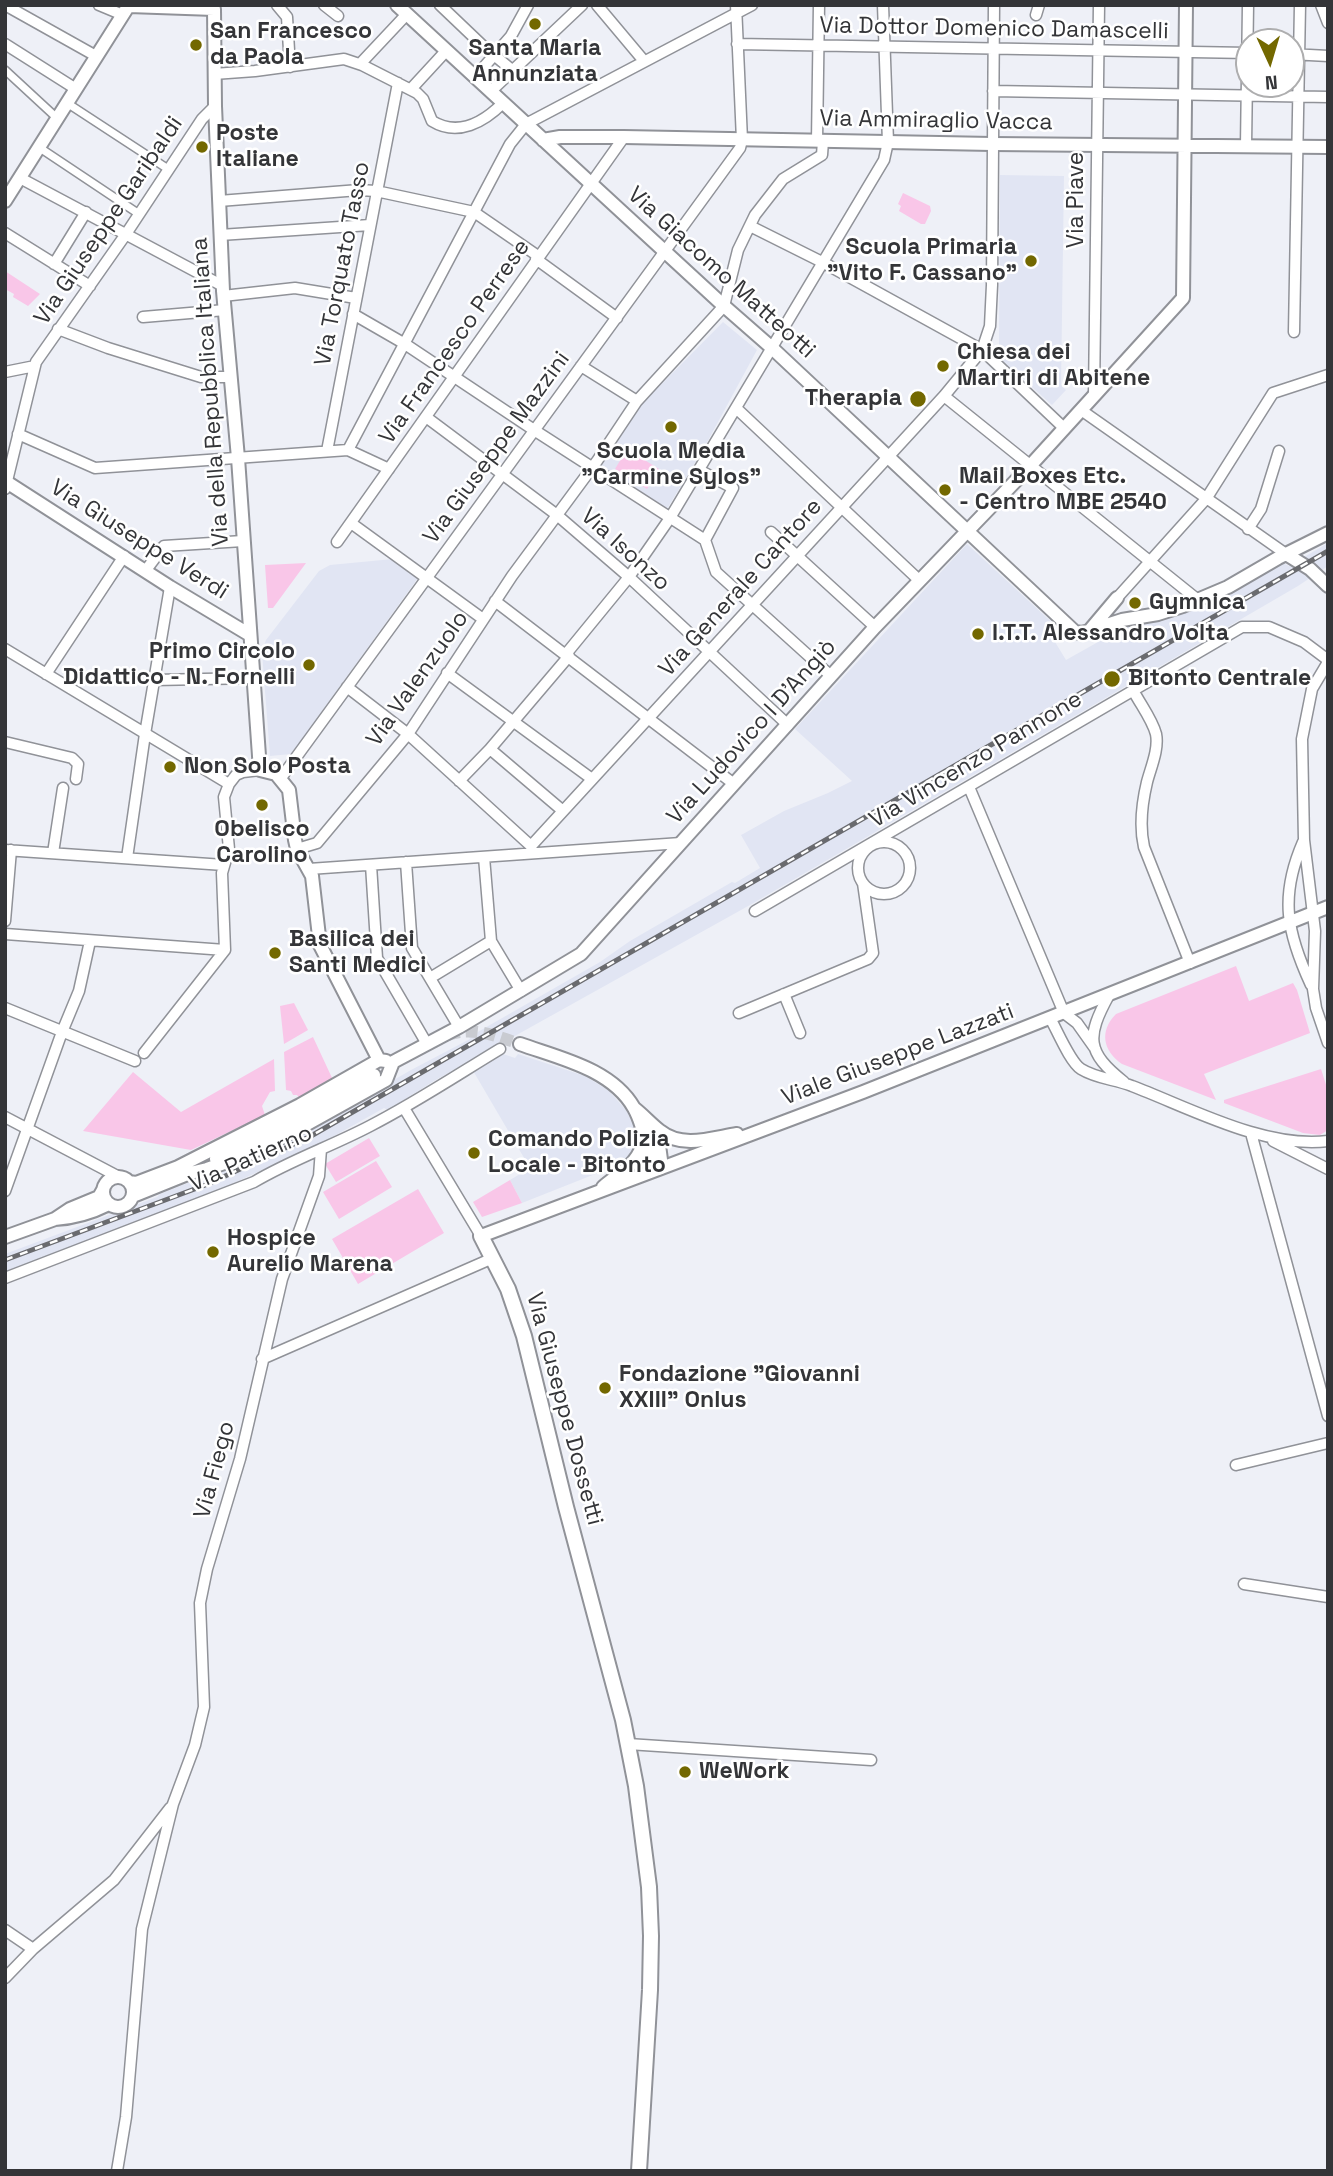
<!DOCTYPE html>
<meta charset="utf-8">
<style>
body{margin:0}
#map{position:relative;width:1333px;height:2176px;overflow:hidden;background:#eef0f7;font-family:"Space Grotesk",sans-serif}
canvas{display:block}
.frame{position:absolute;inset:0;border:7px solid #343538;pointer-events:none}
.north{position:absolute;left:1235px;top:28px;width:70px;height:70px;box-sizing:border-box;background:#fff;border:2px solid #aeaeaf;border-radius:50%;rotate:176deg;font-size:19px;font-weight:700;line-height:28px;text-align:center;color:#343538}
.north::after{content:'';display:block;margin:auto;width:24px;height:32px;background:#736800;clip-path:polygon(50% 0,100% 100%,50% 72%,0 100%)}
</style>
<div id="map">
<canvas width="1333" height="2176"></canvas>
<div class="frame"></div>
<div class="north">N</div>
</div>
<script>
const ctx = document.querySelector('canvas').getContext('2d');
ctx.lineJoin = 'round';
function fillPath(path, color) {
  ctx.fillStyle = color;
  ctx.fill(path, 'evenodd');
}
function stroke(path, color, width, dash) {
  ctx.strokeStyle = color;
  ctx.lineWidth = width;
  ctx.lineCap = dash ? 'butt' : 'round';
  ctx.setLineDash(dash || []);
  ctx.stroke(path);
}
function drawText(font, color, halo, rows, align = 'center') {
  ctx.font = font + ' "Space Grotesk",sans-serif';
  ctx.lineWidth = 5;
  ctx.setLineDash([]);
  ctx.textBaseline = 'middle';
  ctx.strokeStyle = halo;
  ctx.fillStyle = color;
  for (const [text, x, y, turn = 0] of rows) {
    ctx.save();
    ctx.translate(x, y);
    ctx.rotate((+turn || 0) * Math.PI / 180);
    ctx.textAlign = isNaN(turn) ? turn : align;
    if (halo) ctx.strokeText(text, 0, 0);
    ctx.fillText(text, 0, 0);
    ctx.restore();
  }
}
fillPath(new Path2D(`
 M1000,175L1064,176L1061,385L1066,390L1052,405L994,353L999,346Z
 M723,322L757,350L705,446L667,509L654,504L646,495L599,466L639,407Z
 M1328,543V566L1298,586L750,905L434,1081L388,1110L384,1108L327,1140L210,1194L54,1253L5,1274V1254L157,1197L160,1194L212,1173L311,1128L411,1070L470,1039L469,1037L600,962L630,941L732,882L735,883L760,868L741,835L743,834L784,811L828,793L852,781L795,729L967,544L1058,628L1056,633L1052,637L1066,660L1123,628L1177,616L1234,590L1283,563L1289,566Z
 M393,559L418,578L291,754L270,756L262,652L266,640L319,571L330,565Z
 M500,1053L515,1058L518,1054L585,1076L608,1090L626,1110L638,1133L637,1144L628,1161L522,1203L510,1180L530,1168L472,1069Z`), '#e1e5f3');
fillPath(new Path2D(`
 M903,193L930,206L931,211L925,224H921L899,211L901,206L898,204Z
 M5,271L40,294L28,306L13,297L14,294L5,289Z
 M627,449L659,469L647,489L615,469Z
 M306,563L273,608H268L265,565Z
 M1236,966L1249,1001L1293,983L1297,990L1310,1033L1204,1074L1216,1100L1122,1064C1103,1051 1099,1031 1116,1014Z
 M294,1003L308,1030L284,1044L280,1006Z
 M313,1037L333,1080L300,1099L297,1095H293L291,1091L286,1090L284,1052Z
 M274,1059L275,1091L270,1092L262,1106L265,1115L191,1150L83,1131L133,1072L181,1112Z
 M1321,1069L1328,1091V1130L1320,1135L1303,1133L1224,1103V1100Z
 M369,1138L380,1156L336,1182L325,1164Z
 M376,1161L392,1187L339,1219L323,1192Z
 M510,1180L522,1203L482,1217L473,1202Z
 M418,1189L444,1233L358,1284L332,1239Z`), '#f9c6e8');
stroke(new Path2D(`
 M448,1035C474,1026 496,1036 520,1044`), '#c9cbd1', 12, [12, 6]);
const pedestrian = new Path2D(`
 M5,70L58,119
 M67,103L168,169
 M40,148L139,214`);
const minor = new Path2D(`
 M5,5L96,56
 M99,5L123,15
 M277,5L287,17L290,67
 M324,5L338,16
 M440,5L483,46L512,70
 M597,5L644,61
 M1321,5L1328,23
 M1036,15L1039,5
 M5,44L76,89
 M737,44L1249,53
 M1291,54L1328,56
 M360,64L407,14
 M214,74L255,71L344,59L362,65L417,93L423,99L432,121C458,137 484,122 503,103
 M475,77L511,36L528,5
 M411,89L446,51
 M491,91L582,5
 M993,91L1328,97
 M817,141L819,5
 M1246,146L1248,5
 M20,178L223,286
 M219,201L359,190L376,191L474,212L538,256
 M750,226L824,263L982,350L1064,428
 M5,233L90,286
 M220,235L370,225
 M536,259L617,318
 M54,264L86,212
 M223,296L295,288L356,298
 M353,314L405,344L534,430L705,540L716,572L831,676
 M143,317L225,310
 M58,329L108,348L201,377H231
 M1294,332L1300,5
 M581,366L637,401
 M5,372L35,366
 M1094,395L1099,5
 M944,396L1198,600
 M736,408L920,581
 M1081,410L1286,554
 M426,417L557,515L629,577L788,725
 M18,434L95,468L348,450L389,469
 M348,450L510,144L526,124L752,5
 M327,451L398,83
 M699,470L733,488L705,540
 M5,489L36,362L126,234L202,119L215,106
 M351,523L483,619
 M1248,529L1261,509L1279,451
 M771,532L875,627
 M337,542L624,137
 M146,570L164,546L243,541
 M1117,598L1206,499L1273,393L1328,375
 M495,601L734,784
 M5,649L229,784
 M566,654L629,577L670,518L884,160L888,142L883,5
 M1328,662L1312,689L1302,739L1304,840L1315,931L1313,989L1316,1008L1328,1043
 M447,673L592,779
 M46,674L124,556
 M154,680L254,678
 M347,687L408,734L531,846
 M1133,690C1140,704 1152,719 1156,734C1159,749 1151,767 1147,782C1142,803 1139,825 1144,847L1190,963
 M5,742L72,758L78,764L76,779
 M490,749L563,811
 M281,778L740,148L742,140L736,5
 M459,781L490,749L569,656
 M969,787L1064,1013L1077,1023L1094,1047
 M1303,842C1279,897 1287,933 1311,985
 M858 868a26 26 0 1 1 52 0a26 26 0 1 1-52 0Z
 M297,849L317,843L408,734L512,576L597,461L637,401L724,306L738,250L755,215L783,179L822,155L823,141
 M5,850L224,865
 M53,853L63,788
 M532,853L531,846L944,396L982,350L990,326L992,285L994,5
 M484,857L491,941L521,991
 M127,858L145,734L170,587
 M406,862L412,948L459,1027
 M371,865L377,958L427,1044
 M309,869L681,843
 M755,911L1242,627H1269L1304,642L1328,660
 M5,921L11,850
 M5,934L225,950
 M430,978L491,941
 M784,994L800,1033
 M1109,995C1086,1037 1086,1052 1124,1082
 M5,1008L135,1061
 M739,1013L868,959L873,953L863,883
 M1050,1018C1057,1030 1070,1062 1081,1069C1097,1079 1115,1079 1132,1086C1190,1108 1265,1149 1328,1141
 M144,1053L225,950L222,873L229,849L224,797L229,784L236,775L243,772L260,770
 M404,1108L481,1236
 M5,1117L121,1178
 M1251,1133L1328,1416
 M1273,1141L1328,1169
 M5,1191L62,1032L79,991L90,941
 M5,1278L254,1182C291,1160 332,1146 370,1126C415,1103 457,1075 500,1049
 M262,1359L493,1258
 M1236,1465L1328,1443
 M1244,1584L1328,1597
 M628,1744L871,1760
 M5,1930L33,1949
 M5,1978L33,1949L114,1880L170,1808
 M117,2171L126,2117L142,1929L173,1804L195,1745L204,1707L200,1603L207,1569L240,1459L282,1279L319,1176L321,1149`);
const tertiary = new Path2D(`
 M397,5L724,306L772,348L1075,632L1082,633L1122,620L1158,614L1183,606L1228,587L1278,558L1328,533
 M129,6L214,9L215,106L223,291L238,458L260,770L276,774L289,790L295,840L297,849L312,876L320,945L379,1060
 M543,140L560,137H624L992,144L1328,147
 M5,201L129,5
 M5,481L170,587L250,635
 M1286,554L1310,569L1328,586
 M1090,630L1117,598
 M520,1044C559,1058 612,1069 634,1108C641,1120 645,1137 648,1150L651,1157L662,1167
 M393,1062L459,1027L581,954L875,627L1030,466L1183,298L1186,5
 M634,1108C643,1115 651,1124 660,1131C682,1149 712,1138 737,1134
 M650,1127L659,1145L662,1167
 M216,1159L297,1118L374,1075
 M103 1192a15 15 0 1 1 30 0a15 15 0 1 1-30 0Z
 M129,1182L136,1183L178,1167L300,1105L379,1060L386,1061
 M603,1187C622,1171 639,1164 644,1139
 M133,1196L190,1173L207,1169L247,1155L307,1124L386,1080L393,1062
 M55,1219C75,1218 91,1213 109,1204
 M481,1236L863,1092L1328,907
 M5,1237L55,1219L70,1209L99,1197L103,1190`);
const secondary = new Path2D(`
 M481,1236L508,1289L524,1336L566,1507L623,1720L636,1786L649,1887L651,1936L650,1990L639,2171`);
stroke(pedestrian, '#909298', 10);
stroke(minor, '#909298', 13);
stroke(tertiary, '#909298', 16);
stroke(secondary, '#909298', 18);
stroke(pedestrian, '#fff', 7);
stroke(minor, '#fff', 10);
stroke(tertiary, '#fff', 12);
stroke(secondary, '#fff', 14);
const rail = new Path2D(`
 M5,1260L208,1184L311,1136L1328,551`);
stroke(rail, '#6a6b6f', 5);
stroke(rail, '#fff', 2.5, [8]);
for (const [x, y, r, color] of [
 [535,24,7,"#736800"],
 [196,45,7,"#736800"],
 [202,147,7,"#736800"],
 [1031,261,7,"#736800"],
 [943,366,7,"#736800"],
 [918,399,9,"#736800"],
 [671,427,7,"#736800"],
 [945,490,7,"#736800"],
 [1135,603,7,"#736800"],
 [978,634,7,"#736800"],
 [309,665,7,"#736800"],
 [1112,679,9,"#736800"],
 [170,767,7,"#736800"],
 [262,805,7,"#736800"],
 [275,953,7,"#736800"],
 [474,1153,7,"#736800"],
 [213,1252,7,"#736800"],
 [605,1388,7,"#736800"],
 [685,1772,7,"#736800"]
]) {
  const dot = new Path2D();
  dot.arc(x, y, r, 0, 2 * Math.PI);
  ctx.fillStyle = color;
  ctx.fill(dot);
  stroke(dot, '#fff', 2.5);
}
drawText('23px', '#343538', '#fff', [
 ["Via Dottor Domenico Damascelli",994,29,1],
 ["Via Ammiraglio Vacca",936,121,1],
 ["Via Piave",1077,200,-90],
 ["Via Giuseppe Garibaldi",109,221,-56],
 ["Via Torquato Tasso",343,264,-79],
 ["Via Giacomo Matteotti",721,273,42],
 ["Via Francesco Perrese",455,342,-55],
 ["Via della Repubblica Italiana",211,392,-94],
 ["Via Giuseppe Mazzini",497,448,-54],
 ["Via Giuseppe Verdi",139,540,32],
 ["Via Isonzo",625,550,42],
 ["Via Generale Cantore",741,588,-48],
 ["Via Valenzuolo",418,679,-55],
 ["Via Ludovico I D'Angiò",752,732,-48],
 ["Via Vincenzo Pannone",976,760,-31],
 ["Viale Giuseppe Lazzati",898,1055,-21],
 ["Via Patierno",251,1159,-24],
 ["Via Giuseppe Dossetti",564,1409,75],
 ["Via Fiego",215,1470,-75]
]);
drawText('bold 23px', '#343538', '#fff', [
 ["San Francesco",210,32],
 ["da Paola",210,58],
 ["Santa Maria",535,49,"center"],
 ["Annunziata",535,75,"center"],
 ["Poste",216,134],
 ["Italiane",216,160],
 ["Scuola Primaria",1017,248,"right"],
 ["\"Vito F. Cassano\"",1017,274,"right"],
 ["Chiesa dei",957,353],
 ["Martiri di Abitene",957,379],
 ["Therapia",902,399,"right"],
 ["Scuola Media",671,452,"center"],
 ["\"Carmine Sylos\"",671,478,"center"],
 ["Mail Boxes Etc.",959,477],
 ["- Centro MBE 2540",959,503],
 ["Gymnica",1149,603],
 ["I.T.T. Alessandro Volta",992,634],
 ["Primo Circolo",295,652,"right"],
 ["Didattico - N. Fornelli",295,678,"right"],
 ["Bitonto Centrale",1128,679],
 ["Non Solo Posta",184,767],
 ["Obelisco",262,830,"center"],
 ["Carolino",262,856,"center"],
 ["Basilica dei",289,940],
 ["Santi Medici",289,966],
 ["Comando Polizia",488,1140],
 ["Locale - Bitonto",488,1166],
 ["Hospice",227,1239],
 ["Aurelio Marena",227,1265],
 ["Fondazione \"Giovanni",619,1375],
 ["XXIII\" Onlus",619,1401],
 ["WeWork",699,1772]
], 'left');
</script>
